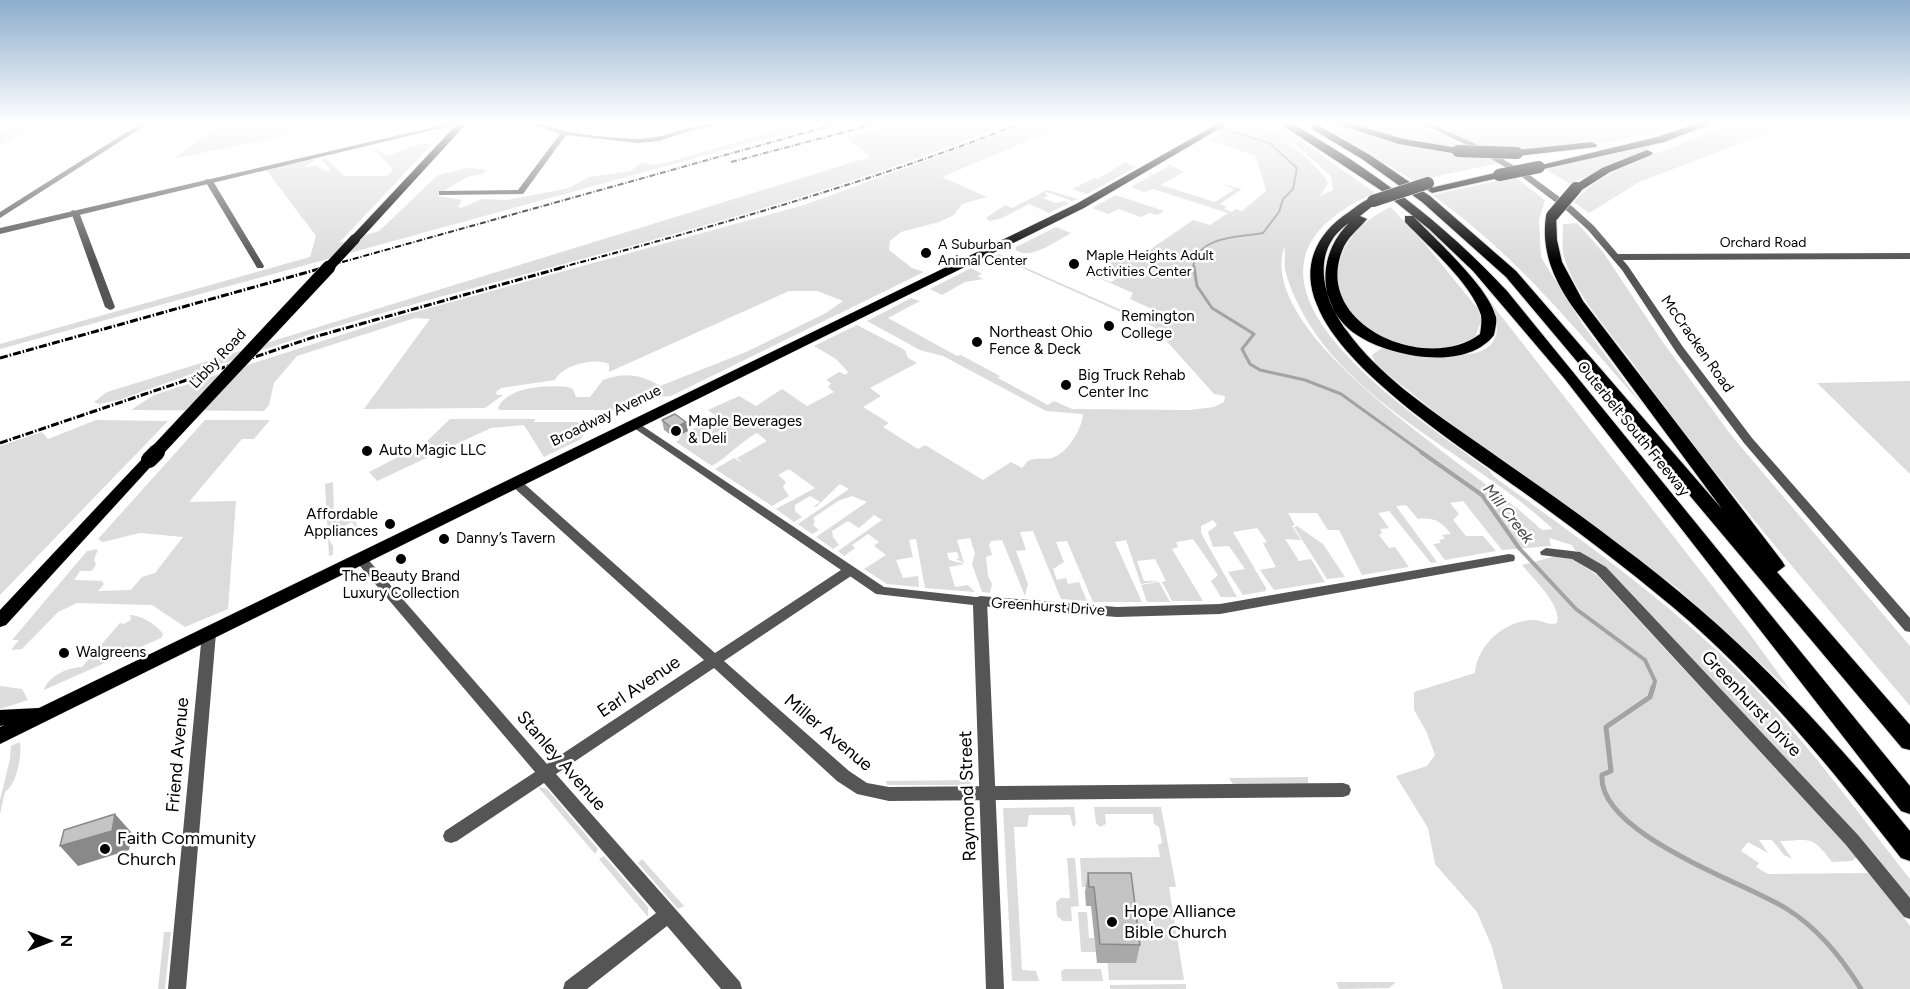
<!DOCTYPE html>
<meta charset="utf-8">
<style>
body{margin:0}
#map{position:relative;width:1910px;height:989px;overflow:hidden;background:#fff;font-family:Figtree,sans-serif}
canvas{display:block}
.north{position:absolute;left:18px;top:911px;width:60px;height:60px;-webkit-text-stroke:4px #fff;paint-order:stroke;rotate:90deg;font-size:16px;font-weight:700;line-height:24px;text-align:center;color:#000}
.north::after{content:'';display:block;margin:auto;width:21px;height:27px;background:#000;clip-path:polygon(50% 0,100% 100%,50% 72%,0 100%)}
</style>
<div id="map">
<canvas width="1910" height="989"></canvas>
<div class="north">N</div>
</div>
<script>
const ctx = document.querySelector('canvas').getContext('2d');
ctx.lineJoin = 'round';
function fillPath(path, color) {
  ctx.fillStyle = color;
  ctx.fill(path, 'evenodd');
}
function stroke(path, color, width, dash) {
  ctx.strokeStyle = color;
  ctx.lineWidth = width;
  ctx.lineCap = dash ? 'butt' : 'round';
  ctx.setLineDash(dash || []);
  ctx.stroke(path);
}
function drawText(font, color, halo, rows, align = 'center') {
  ctx.font = font + ' Figtree,sans-serif';
  ctx.lineWidth = 5;
  ctx.setLineDash([]);
  ctx.textBaseline = 'middle';
  ctx.strokeStyle = halo;
  ctx.fillStyle = color;
  for (const [text, x, y, turn = 0] of rows) {
    ctx.save();
    ctx.translate(x, y);
    ctx.rotate((+turn || 0) * Math.PI / 180);
    ctx.textAlign = isNaN(turn) ? turn : align;
    if (halo) ctx.strokeText(text, 0, 0);
    ctx.fillText(text, 0, 0);
    ctx.restore();
  }
}
fillPath(new Path2D(`
 M16,123H44L0,145V132Z
 M222,123H346L299,125L284,136L173,159Z
 M802,123H823L0,349V344L310,257L316,236L267,171L257,172L310,160H316L304,167L317,165L325,171L330,170L322,159L325,158L344,176H387L393,170L372,147L388,156C402,150 417,142 432,144L339,243L379,231L438,175L467,168L487,170L483,174L469,176L438,194V196L462,200L458,207L461,208L482,199L507,200L569,188L589,177L631,171L642,162L653,165L665,163Z
 M899,123H1010C806,206 597,253 386,312C296,337 207,368 119,400L99,404L94,402L107,392L870,157L846,137Z
 M1029,123H1071L942,177L987,197L962,204L954,215L939,222L901,232L890,241L889,250L912,268L924,272L671,396L659,397L629,410H500L498,408C508,386 547,385 568,387L573,389L576,397H590L603,380C624,372 641,374 660,386L746,352L826,313L843,301L817,291H789L609,372V364C595,357 562,365 555,380L501,388L496,392L497,395H503L485,408L364,409L430,319L415,318L297,356L274,383L269,405L264,411L131,410L154,395L397,317L804,205Z
 M1186,123H1219L1232,127C1256,112 1317,160 1328,183L1320,196L1333,190L1331,176L1297,146L1253,123H1271L1296,137L1375,193C1191,273 1410,412 1488,469L1493,476C1579,538 1667,600 1742,675C1804,738 1856,810 1910,879V898L1851,829L1604,567L1575,550L1572,545L1549,538L1551,546L1502,550L1463,501L1450,503L1459,514L1453,520L1466,536H1483L1496,551L1445,560L1433,544L1441,543L1439,540L1445,539L1442,535L1451,534C1441,521 1434,517 1418,519L1406,505L1396,506L1437,562L1431,563L1389,511L1378,513L1389,528L1380,529L1382,533L1379,535L1389,548L1395,547L1409,567L1362,575L1339,530H1328L1317,513H1288L1295,525L1292,526L1301,540L1285,539L1299,561L1311,559L1325,582L1274,590L1260,570L1276,567L1263,543L1267,542L1257,528L1233,532L1266,588V591L1243,595L1228,572L1245,569L1229,546L1213,547L1208,532L1217,525L1213,520L1201,526V533L1237,597H1221L1211,581L1218,575L1193,539L1176,542L1178,547L1172,549L1203,601H1172L1162,582L1166,581L1155,559L1137,561L1144,581H1159L1141,584L1126,540L1115,542L1142,602H1093L1067,541L1056,542L1064,562L1053,569L1057,580L1066,578L1068,584L1079,582L1087,601L1061,599L1033,531L1020,532L1026,550L1016,551L1028,584L1025,596L1002,540L991,541L989,545L992,555L986,557L988,576L992,584L990,593L982,592L972,564L975,553L970,538L957,540L964,563L956,559L959,558L957,552L947,553L949,560L965,564L949,567L955,587L968,585L975,592L925,588L916,539L909,540L913,557L896,560L903,578L918,576L919,587L887,584L864,569L886,555L874,546L879,542L868,534L852,545L855,548L844,556L838,551L882,520L874,515L859,528L848,521L832,531L833,537L839,545L833,549L816,537L867,502L852,496L838,501L813,518L815,521L813,525L819,530L812,534L798,524L849,489L840,484L816,507L814,506L820,502L810,496L795,505V511L802,517L794,522L776,509L815,488L789,469L778,475L786,482L783,487L789,496L772,506L715,469L734,458L743,463L737,458L767,441L757,433C740,442 729,456 712,466L676,442L680,439L677,437L717,417L708,410L739,396L756,406L782,389L807,406L834,392L828,387L831,383L826,380L839,372L846,375L848,372L836,359L814,346L857,325L905,350L908,358L917,363L870,388L881,396L863,407L889,423L883,427L918,449L925,445L983,480L1011,462L1022,468L1028,461C1036,457 1044,460 1052,458C1068,453 1082,429 1083,414L1046,411L943,356L920,350L867,321L911,298L920,301L888,318L957,356L961,355L1000,376L998,378L1048,405L1054,401L1072,409L1189,410L1214,407L1224,402L1225,396L1214,394L1154,327L1011,263L1010,266L991,258L999,254L1013,259L1015,263L1135,316L1142,313L1150,316L1156,311L1130,299L1133,293L1092,275L1111,282L1119,277L1100,269L1105,266L1110,268L1113,266L1109,264L1113,262L1151,249L1193,220L1210,225L1228,213L1153,189L1144,192L1131,187L1166,167L1172,168L1167,166L1169,164L1184,172L1161,185L1215,202L1235,189L1217,183L1242,189L1220,204L1227,207L1224,209L1232,212L1235,209L1242,211L1266,191L1256,156L1213,141L1207,142L1221,133ZM1284,247C1286,253 1284,262 1285,269C1288,283 1294,296 1300,308C1350,406 1475,456 1553,529L1542,530C1483,471 1255,341 1284,247Z
 M1320,123C1345,123 1371,136 1395,142C1430,150 1467,146 1499,163L1414,181Z
 M1345,123H1416L1468,148L1415,142Z
 M1424,123H1682L1661,131L1602,143L1498,153Z
 M1727,123H1774L1778,129L1639,182L1589,213L1574,202C1606,163 1682,149 1727,123Z
 M1656,145L1570,184L1545,169L1654,145Z
 M1125,162L1136,167L1087,194L1072,189L1095,178L1098,179Z
 M1515,177L1545,200L1539,220L1541,257L1583,325L1644,407C1576,330 1516,254 1432,195Z
 M1047,190L1078,199L1072,201L1047,192L1044,193L1048,195L1043,198L1055,203L1064,201L1069,203L1049,213L1029,204L1002,218L990,221L986,218L1005,205L1012,208Z
 M1116,195L1164,211L1157,215L1150,213L1141,217L1119,209L1108,214L1092,208Z
 M1391,207L1425,244L1478,309L1481,321L1475,337C1439,356 1395,350 1364,325C1359,320 1350,316 1347,310C1323,265 1350,226 1391,207Z
 M1577,223L1603,252L1662,341L1731,435L1910,646V706C1815,593 1718,482 1632,362C1609,331 1577,297 1565,260C1561,249 1563,235 1563,224Z
 M1056,227L1071,233C1057,240 1031,261 1016,250V247Z
 M971,268L982,274L977,276L983,279L965,282L942,295L930,289Z
 M1484,294L1749,633L1791,691L1676,587L1438,414L1376,365L1372,355L1382,348C1406,347 1495,374 1497,329C1497,317 1489,305 1484,294Z
 M1910,381V474L1817,383Z
 M450,419H535L534,422H577L583,424L586,430L581,439L544,457L524,425L491,428L377,481L369,472L425,443Z
 M96,420L168,421L0,595V446L42,432L48,439Z
 M205,420H270L254,439H242L189,502L236,501L228,609L185,627L152,605L77,603L58,612L22,649L11,650L19,640H12L87,551L98,549L94,560L96,564L92,571H80L74,580L102,581L104,584L98,591L131,590L142,577L155,573L183,537L140,533L103,542L98,539Z
 M333,482L334,514L355,512L357,529L352,522L344,526L346,530L328,538L333,546V555L329,556L325,484Z
 M1297,526L1323,544L1345,577L1327,579L1294,527Z
 M1556,556L1571,558L1597,575L1857,857L1852,861L1832,862C1811,835 1812,840 1780,841L1792,859L1784,855L1772,840H1759L1768,853L1748,842L1741,851L1759,863L1756,867L1768,874L1871,873L1910,926V989H1503L1492,947L1477,912L1435,864L1428,828L1396,776L1427,766L1435,755L1426,731L1414,710V692L1475,673C1477,645 1505,620 1534,620C1542,620 1548,626 1557,623C1563,607 1532,577 1522,565Z
 M1159,582L1170,602H1147L1141,585Z
 M130,615C141,615 157,625 163,634L161,638L44,690C48,676 69,667 82,667L120,623L124,624L131,620Z
 M0,686L22,689L28,700L0,709Z
 M20,742C22,756 17,784 5,792L0,814V800L10,759L11,746Z
 M1308,777V784H1233L1229,778Z
 M972,780L970,785H887L886,781Z
 M538,787L547,789L598,849L595,854Z
 M1074,807L1076,824L1073,827L1070,815H1029L1027,827H1014L1022,970L1036,971L1039,981H1012L1003,808Z
 M1094,807H1161L1176,887H1169L1184,980H1109L1101,887H1082L1080,858L1160,857L1158,845L1162,843L1159,827L1154,824L1153,814H1105L1106,824L1100,827L1096,823Z
 M604,856L648,907V917L599,859Z
 M1067,858H1075L1079,906L1071,907L1072,921H1063L1057,916L1056,902L1061,898H1070Z
 M642,859L684,906L678,909L638,863Z
 M1078,912H1087L1089,938H1094L1096,952H1081Z
 M164,932H171L165,989H158Z
 M1064,969H1101L1103,981H1062L1061,972Z
 M1336,982H1396L1389,988L1339,989Z
 M1186,984V989H1110V985Z`), '#dcdcdc');
stroke(new Path2D(`
 M1193,268C1197,235 1238,238 1263,233L1279,212L1283,199L1293,189L1297,168L1269,143L1203,123`), '#a3a3a3', 2);
stroke(new Path2D(`
 M1194,267L1197,286L1212,308L1254,334L1242,349L1250,364L1260,370L1305,380L1341,394L1423,453`), '#a3a3a3', 3);
stroke(new Path2D(`
 M1421,452L1482,495L1519,548L1576,609L1645,660L1655,681L1653,689`), '#a3a3a3', 4);
stroke(new Path2D(`
 M1653,687L1650,697L1606,727L1611,771L1602,775C1597,834 1746,883 1787,909C1819,929 1842,958 1861,989`), '#a3a3a3', 5);
const primary = new Path2D(`
 M458,123H467L359,241H351V237Z
 M1219,123H1229L1084,208L0,744V727L4,725L0,726V710L39,708L1076,204Z
 M149,456L154,457L156,460L154,463L6,625L0,627V610L144,457Z`);
const motorway = new Path2D(`
 M1279,123H1291C1372,169 1444,223 1507,291L1910,786V814L1901,811L1564,378L1473,271L1429,229L1382,191Z
 M1333,123H1348L1404,139L1458,148L1464,151L1458,154L1399,144Z
 M1699,123H1713L1664,142L1539,170L1533,167L1657,137Z
 M1316,124L1370,155L1430,196L1516,271L1722,509L1572,306C1553,278 1541,250 1546,216L1552,212L1556,213L1557,240L1562,262L1583,301L1782,561L1785,566L1777,572L1910,725V750L1902,748L1506,277L1422,202L1362,159L1312,129L1311,127Z
 M1592,142L1597,145L1596,147L1517,156L1511,153L1517,150Z
 M1647,150L1653,153L1651,155L1610,172L1580,191L1570,188L1602,168Z
 M1499,172L1503,173V177L1432,193L1426,189Z
 M1373,197L1379,201L1360,216L1367,219C1358,230 1347,237 1342,251C1313,326 1428,374 1480,334C1481,328 1482,321 1481,315C1471,283 1428,246 1405,222V216H1413C1435,239 1489,287 1496,317C1497,322 1495,330 1494,335C1466,372 1390,357 1357,335C1317,308 1316,255 1349,223C1309,250 1323,299 1347,331C1378,374 1426,407 1469,437C1519,472 1569,506 1617,543C1732,628 1820,720 1910,831V861L1901,858C1832,769 1760,681 1674,608C1624,566 1572,527 1519,489C1461,447 1343,372 1317,305C1301,267 1315,234 1349,212C1356,207 1364,200 1373,197Z`);
stroke(primary, '#dbdbdb', 1);
stroke(motorway, '#dbdbdb', 2);
fillPath(new Path2D(`
 M141,123H149L0,218V212Z
 M529,123C542,123 552,128 565,131C584,135 621,139 640,139C669,138 696,121 727,123L686,132L659,141L638,143L566,135L523,194L439,195V191H442L518,190L560,134Z
 M206,179L213,181L264,266L263,268H257L256,266L205,181Z
 M72,210L79,212L115,307L113,309L110,310L105,307L71,212Z
 M1910,253V259L1617,260L1613,257L1617,254Z
 M516,479L520,480L715,653L844,568H854L856,571L854,574L724,661L849,771L867,783L889,787L1343,783L1349,785L1351,790L1349,795L1343,797L889,801L857,794L837,781L714,668L556,774L740,982L742,989H721L667,926L587,989H563L565,982L656,913L544,783L457,841L451,843L445,841L443,836L445,831L535,772L354,559L355,556H365L547,764L704,660L512,486L510,483L512,480Z
 M1546,548L1580,552L1606,567L1858,835L1910,898V919L1904,917L1846,845L1596,573L1572,559L1541,555L1540,552Z
 M1509,554L1514,555L1515,558L1514,561L1220,614L1117,617L980,606L975,604L973,601L975,598L980,596L1117,607L1220,604Z
 M209,628L214,629L216,633L186,989H168L202,633L204,629Z`), '#555');
fillPath(new Path2D(`
 M451,123H462L0,234V228Z
 M1420,123H1429L1478,145L1527,173L1573,207L1594,226L1628,266L1683,347L1752,438L1910,618V632L1905,631L1744,443L1676,352L1622,270L1588,230L1567,211L1522,177L1473,148Z
 M635,421L884,587L985,598L987,601L1004,989H986L973,605L876,594L631,426L629,424L631,422Z`), '#555');
fillPath(primary, '#000');
fillPath(motorway, '#000');
stroke(new Path2D(`
 M731,162L879,123
 M321,268L840,123
 M559,268C716,226 871,182 1022,123`), '#000', 2, [6, 2, 1, 2]);
stroke(new Path2D(`
 M0,358L326,267
 M0,443L314,337L564,267`), '#000', 3, [8, 2, 1.5, 2]);
const primaryBridgeFar2 = new Path2D(`
 M328,268L355,239`);
const primaryBridgeFar1 = new Path2D(`
 M155,453L329,267`);
const primaryBridge = new Path2D(`
 M149,460L157,452`);
const motorwayBridge = new Path2D(`
 M1458,151L1517,153
 M1499,175L1539,167
 M1373,201L1428,183
 M1552,216L1576,188`);
stroke(primaryBridgeFar2, '#dbdbdb', 10, []);
stroke(primaryBridgeFar1, '#dbdbdb', 14, []);
stroke(primaryBridge, '#dbdbdb', 18, []);
stroke(motorwayBridge, '#dbdbdb', 13, []);
stroke(primaryBridgeFar2, '#000', 10);
stroke(primaryBridgeFar1, '#000', 13);
stroke(primaryBridge, '#000', 16);
stroke(motorwayBridge, '#000', 12);
fillPath(new Path2D(`
 M662,420L688,431L675,438L664,430Z
 M1088,873L1140,945L1136,963H1097L1091,906H1086L1085,892Z`), '#a9a9a9');
fillPath(new Path2D(`
 M686,422L688,431L675,438L673,429Z
 M115,814L132,833L129,850L78,866L60,846Z`), '#898989');
const building = new Path2D(`
 M675,414L686,422L673,429L662,420Z
 M115,814L112,831L60,846L64,830Z
 M1088,873H1131L1140,945L1100,944L1094,887H1089Z`);
fillPath(building, '#c4c4c4');
stroke(building, '#898989', 1.5);
const sky = ctx.createLinearGradient(0, 0, 0, 261);
sky.addColorStop(0, '#8cadcc');
sky.addColorStop(0.47, '#fff');
sky.addColorStop(1, '#ffffff00');
ctx.fillStyle = sky;
ctx.fillRect(0, 0, 1910, 261);
for (const [x, y, r, color] of [
 [926,253,6,"#000"],
 [1074,264,6,"#000"],
 [1109,326,6,"#000"],
 [977,342,6,"#000"],
 [1066,385,6,"#000"],
 [676,431,6,"#000"],
 [367,451,6,"#000"],
 [390,524,6,"#000"],
 [444,539,6,"#000"],
 [401,559,6,"#000"],
 [64,653,6,"#000"],
 [105,849,6,"#000"],
 [1112,922,6,"#000"]
]) {
  const dot = new Path2D();
  dot.arc(x, y, r, 0, 2 * Math.PI);
  ctx.fillStyle = color;
  ctx.fill(dot);
  stroke(dot, '#fff', 2);
}
drawText('14px', '#000', '#fff', [
 ["Orchard Road",1763,243]
]);
drawText('14px', '#000', '#fff', [
 ["A Suburban",938,245],
 ["Animal Center",938,261],
 ["Maple Heights Adult",1086,256],
 ["Activities Center",1086,272]
], 'left');
drawText('15px', '#000', '#fff', [
 ["Remington",1121,317],
 ["College",1121,334],
 ["Northeast Ohio",989,333],
 ["Fence & Deck",989,350],
 ["Big Truck Rehab",1078,376],
 ["Center Inc",1078,393],
 ["Maple Beverages",688,422],
 ["& Deli",688,439],
 ["Auto Magic LLC",379,451],
 ["Affordable",378,515,"right"],
 ["Appliances",378,532,"right"],
 ["Danny’s Tavern",456,539],
 ["The Beauty Brand",401,577,"center"],
 ["Luxury Collection",401,594,"center"],
 ["Walgreens",76,653]
], 'left');
drawText('15px', '#000', '#fff', [
 ["McCracken Road",1697,344,55],
 ["Libby Road",218,359,-47],
 ["Broadway Avenue",606,416,-26],
 ["Outerbelt South Freeway",1633,429,51],
 ["Greenhurst Drive",1048,607,4]
]);
drawText('italic 16px', '#444', '#fff', [
 ["Mill Creek",1508,514,52]
]);
drawText('18px', '#000', '#fff', [
 ["Earl Avenue",639,687,-34],
 ["Greenhurst Drive",1751,704,47],
 ["Miller Avenue",828,733,40],
 ["Friend Avenue",178,755,-85],
 ["Stanley Avenue",561,761,49],
 ["Raymond Street",968,796,-92]
]);
drawText('18px', '#000', '#fff', [
 ["Faith Community",117,839],
 ["Church",117,860],
 ["Hope Alliance",1124,912],
 ["Bible Church",1124,933]
], 'left');
</script>
